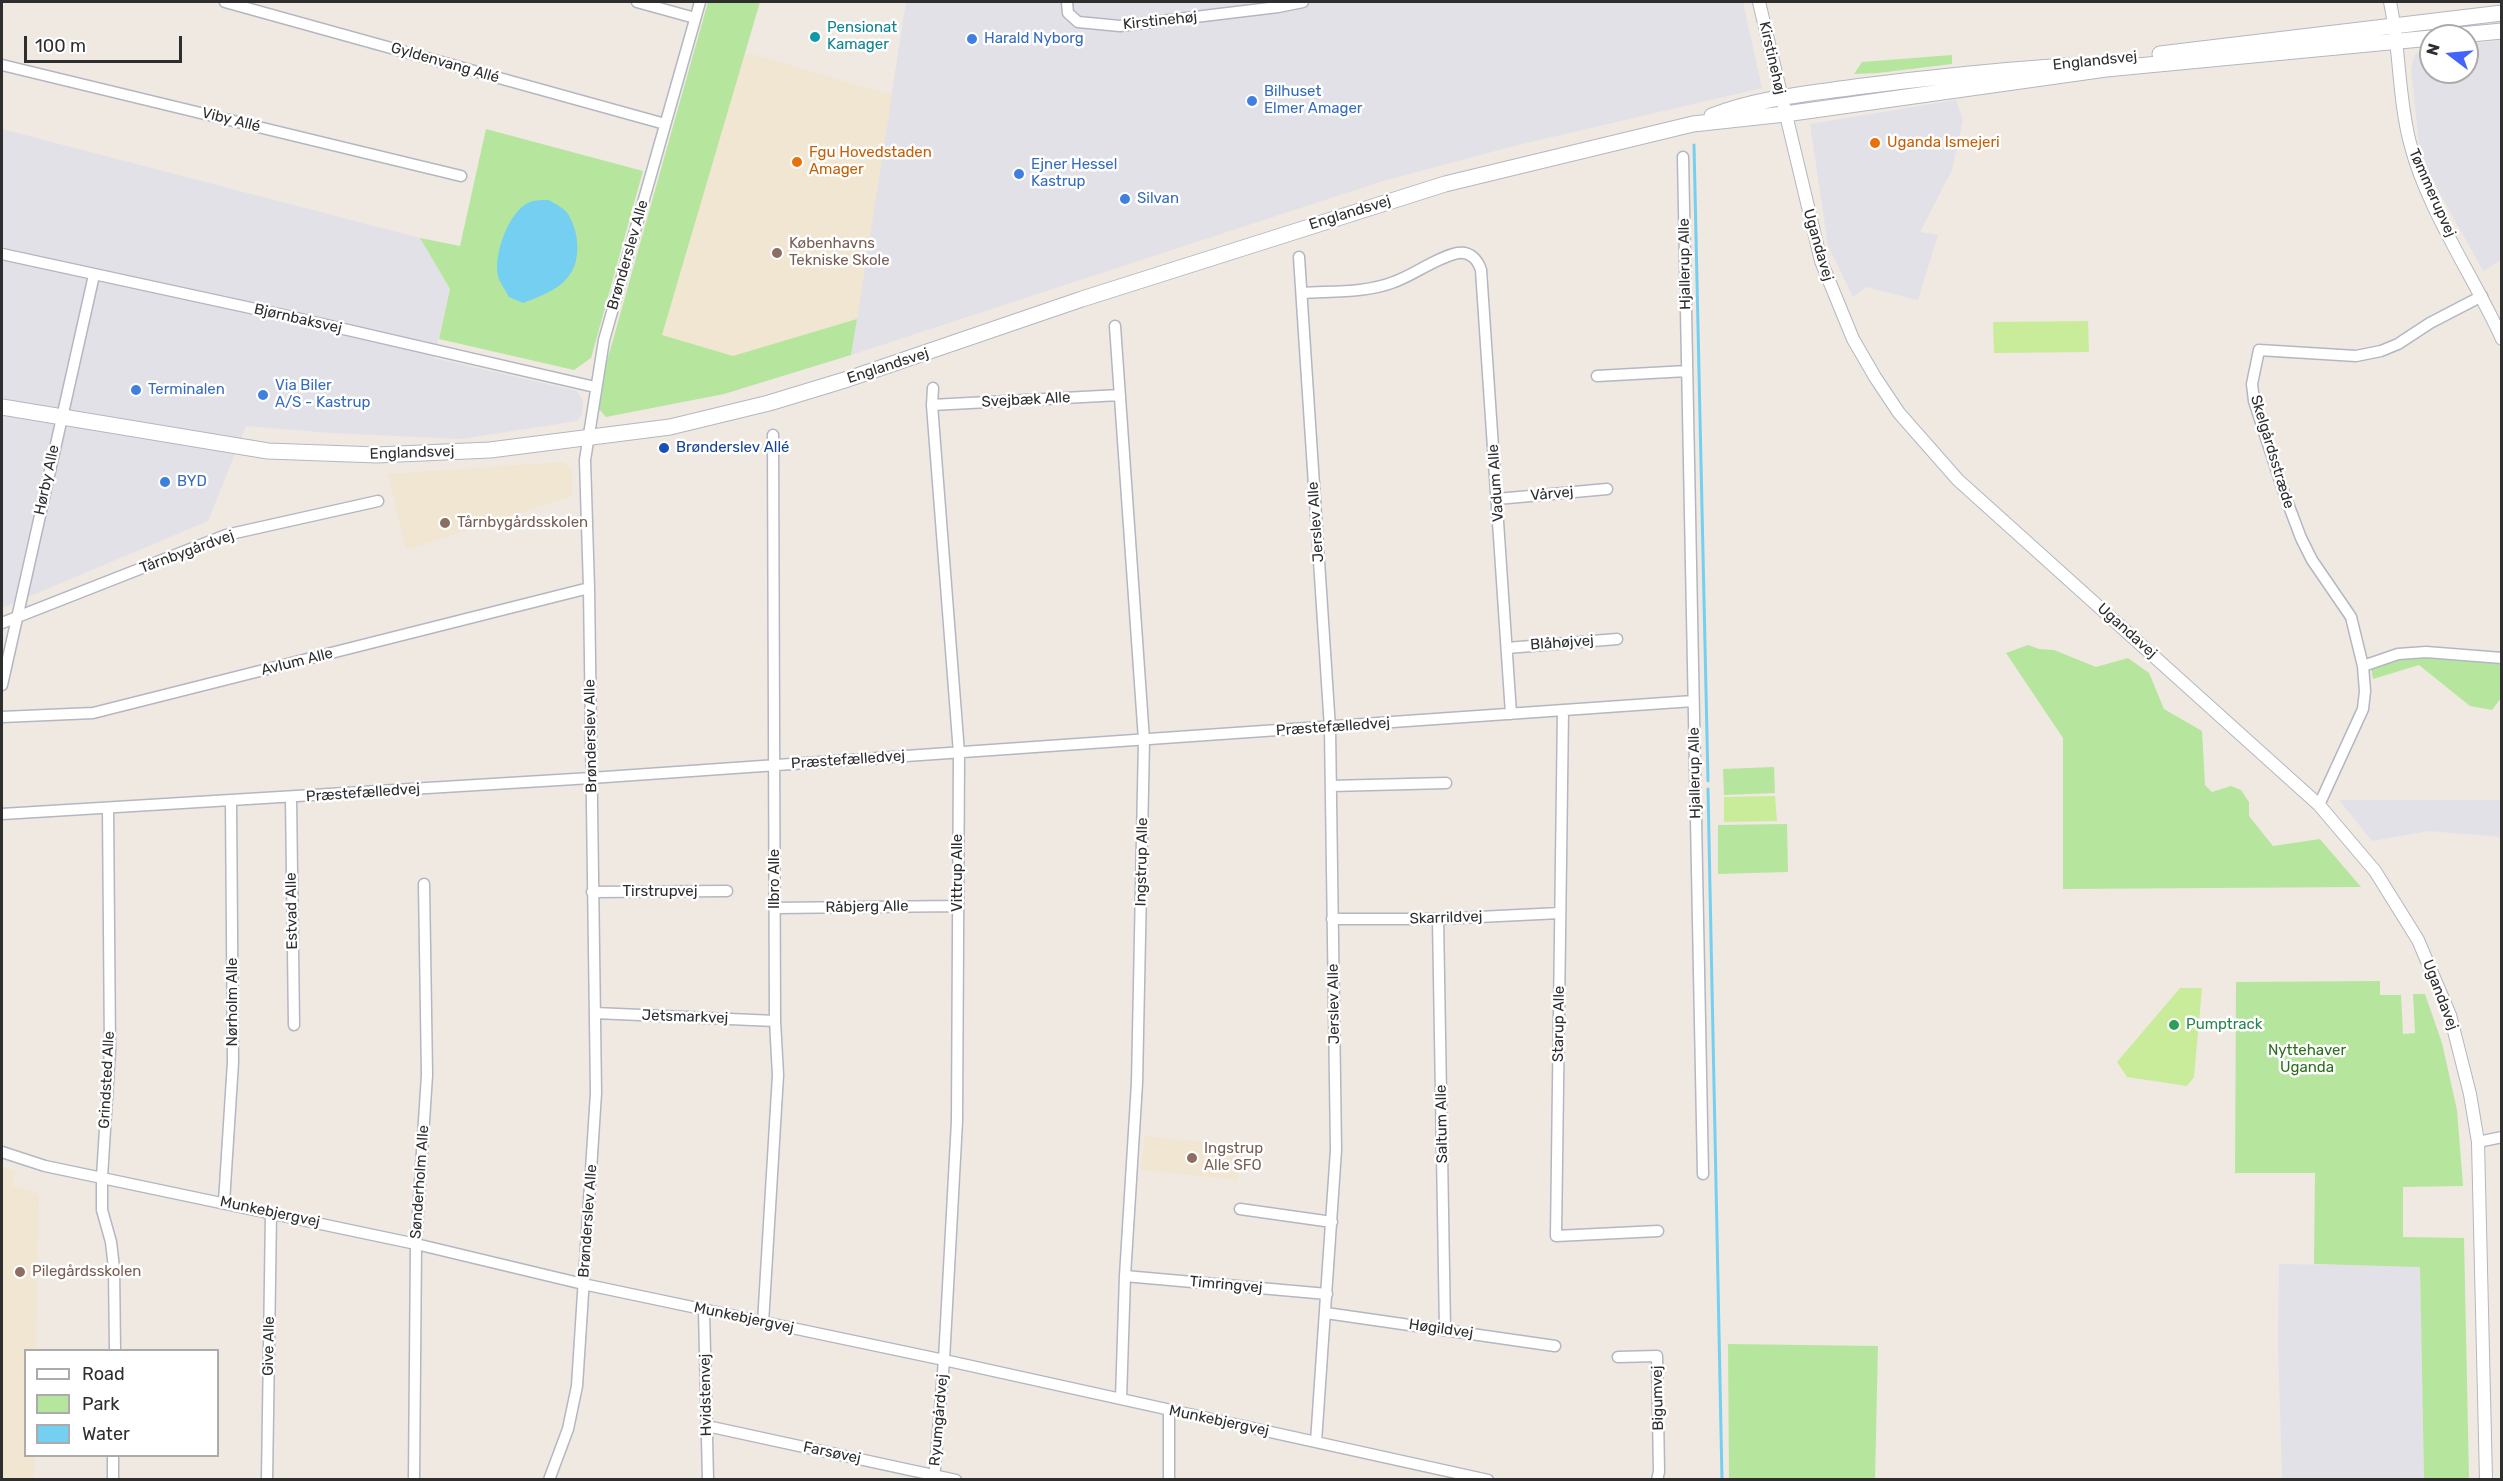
<!DOCTYPE html>
<meta charset="utf-8">
<style>
body{margin:0}
#map{position:relative;width:2503px;height:1481px;overflow:hidden;background:#efe9e1;font-family:Rubik,sans-serif}
canvas{display:block}
.frame{position:absolute;inset:0;border:3px solid #2e2e2e;pointer-events:none}
.legend{position:absolute;left:24px;top:1349px;width:195px;height:108px;box-sizing:border-box;background:#fff;border:2px solid #ababab;margin:0;padding:8px 10px;list-style:none;font-size:18px;color:#2e2e2e}
.legend li{display:flex;align-items:center;gap:12px;height:30px}
.legend b{width:30px;border:2px solid #ababab}
.north{position:absolute;left:2419px;top:24px;width:60px;height:60px;box-sizing:border-box;background:#fff;border:2px solid #ababab;border-radius:50%;rotate:286deg;font-size:16px;font-weight:700;line-height:24px;text-align:center;color:#2e2e2e}
.north::after{content:'';display:block;margin:auto;width:21px;height:27px;background:#4264fb;clip-path:polygon(50% 0,100% 100%,50% 72%,0 100%)}
.scale{position:absolute;left:24px;top:36px;width:158px;height:27px;box-sizing:border-box;border:3px solid #2e2e2e;border-top:0;padding-left:8px;font-size:18px;line-height:21px;white-space:nowrap;color:#2e2e2e;-webkit-text-stroke:4px #fff;paint-order:stroke}
</style>
<div id="map">
<canvas width="2503" height="1481"></canvas>
<div class="frame"></div>
<ul class="legend">
<li><b style="height:8px;background:#fff"></b>Road</li>
<li><b style="height:16px;background:#b6e59e"></b>Park</li>
<li><b style="height:16px;background:#75cff0"></b>Water</li>
</ul>
<div class="north">N</div>
<div class="scale">100 m</div>
</div>
<script>
const ctx = document.querySelector('canvas').getContext('2d');
ctx.lineJoin = 'round';
function fillPath(path, color) {
  ctx.fillStyle = color;
  ctx.fill(path, 'evenodd');
}
function stroke(path, color, width, dash) {
  ctx.strokeStyle = color;
  ctx.lineWidth = width;
  ctx.lineCap = dash ? 'butt' : 'round';
  ctx.setLineDash(dash || []);
  ctx.stroke(path);
}
function drawText(font, color, halo, rows, align = 'center') {
  ctx.font = font + ' Rubik,sans-serif';
  ctx.lineWidth = 5;
  ctx.setLineDash([]);
  ctx.textBaseline = 'middle';
  ctx.strokeStyle = halo;
  ctx.fillStyle = color;
  for (const [text, x, y, turn = 0] of rows) {
    ctx.save();
    ctx.translate(x, y);
    ctx.rotate((+turn || 0) * Math.PI / 180);
    ctx.textAlign = isNaN(turn) ? turn : align;
    if (halo) ctx.strokeText(text, 0, 0);
    ctx.fillText(text, 0, 0);
    ctx.restore();
  }
}
fillPath(new Path2D(`
 M906,2H1743L1762,88L1518,145L1383,181L851,355Z
 M2501,40V260L2483,271L2425,167L2419,143L2411,69L2415,54L2431,48V72H2467V44Z
 M1956,100L1963,120L1952,170L1920,232L1938,235L1918,300L1866,287L1853,297L1828,246L1810,124Z
 M2,129L420,238L450,289L434,358L577,391L583,400L582,414L577,421L461,439L331,433L246,426L208,521L2,608Z
 M2339,800H2501V837L2429,831L2372,841Z
 M2279,1264L2420,1266L2424,1479H2282L2278,1344Z`), '#e3e1e8');
fillPath(new Path2D(`
 M745,52L892,95L857,319L733,357L662,335Z
 M564,462L572,470V496L406,550L388,474Z
 M1145,1136L1243,1146L1238,1180L1141,1170Z
 M2,1167L16,1171L12,1185L39,1194L36,1350H26V1456H35L34,1479H2Z`), '#f0e6d1');
fillPath(new Path2D(`
 M708,2H760L662,335L733,356L857,319L851,355L724,394L606,417L599,409L600,386Z
 M1952,55V64L1878,73L1854,74L1862,62Z
 M486,129L643,171L591,358L574,370L439,339L450,289L420,238L460,246Z
 M2028,645L2039,649L2054,650L2096,667L2128,658L2149,673L2164,709L2202,731L2205,785L2212,792L2231,786L2241,790L2249,802V816L2273,846L2320,839L2361,887L2063,889V738L2006,653Z
 M2428,656L2501,662V698L2492,710L2470,706L2419,665L2373,679L2371,668L2398,659Z
 M1774,767L1775,793L1724,795L1723,769Z
 M1787,824L1788,872L1718,874V825Z
 M2380,981V995H2401L2403,1034L2415,1033L2413,994H2425L2442,1043L2457,1110L2463,1186L2403,1187V1237L2464,1238L2469,1479H2424L2420,1267L2314,1264L2315,1173H2235L2236,982Z
 M1728,1344L1878,1346L1875,1479H1729Z`), '#b6e59e');
fillPath(new Path2D(`
 M2088,321L2089,352L1994,353L1993,322Z
 M1775,796L1777,821L1724,822V797Z
 M2180,988H2202L2194,1077L2187,1086L2127,1077L2117,1062Z`), '#c9ec9a');
fillPath(new Path2D(`
 M549,200C555,204 564,208 568,214C579,231 582,261 568,277C557,291 538,297 523,303L509,297C506,291 500,283 498,276C493,255 509,210 530,202C535,200 543,200 549,200Z`), '#75cff0');
stroke(new Path2D(`
 M1694,145L1708,781
 M1708,789L1722,1480`), '#75cff0', 3);
const minor = new Path2D(`
 M225,2L665,124
 M637,2L695,18
 M1067,2L1068,13L1078,22L1120,26L1278,7L1303,2
 M2,65L461,176
 M1683,157L1703,1174
 M2,254L283,315L595,387
 M1299,257L1330,728L1336,1150L1316,1442
 M1302,293C1332,291 1366,293 1394,282C1414,275 1437,257 1458,253C1470,251 1478,260 1481,270L1511,714
 M1115,326L1144,740L1137,1083L1125,1276L1121,1399
 M1597,376L1687,371
 M933,388L932,405L959,753L957,1121L944,1360L934,1480
 M932,405L1120,395
 M1497,499L1607,489
 M2,623L226,535L378,501
 M1507,648L1617,639
 M2363,666L2398,654L2426,652L2502,658
 M2,685L94,275
 M1563,710L1556,1236L1658,1231
 M2,717L93,713L589,588
 M1331,786L1446,783
 M291,798L294,1025
 M2319,805L2363,709L2365,691L2363,666L2351,617L2312,560L2301,538L2284,493L2254,401L2252,384L2259,350L2356,356L2381,351L2398,344L2430,323L2482,296
 M108,808L110,1050L102,1177V1210L111,1242L114,1268L115,1350
 M2,814L591,778L1693,701
 M592,892L727,891
 M775,908L958,906
 M1332,919H1438L1560,913
 M1438,919L1445,1329
 M595,1013L775,1021
 M2478,1142L2502,1137
 M2,1152L45,1166L416,1244L583,1284L944,1360L1488,1480
 M224,1202L233,1062L231,802
 M1240,1209L1332,1222
 M1125,1276L1327,1294
 M704,1310L708,1480
 M1326,1313L1555,1346
 M763,1323L778,1075L775,1021L773,435
 M1618,1357L1657,1356L1659,1472L1657,1480
 M1169,1410V1480
 M707,1426L956,1480
 M113,1480V1456
 M267,1480L271,1213
 M414,1480L416,1244L427,1075L424,884
 M549,1480L568,1429L577,1386L596,1093L589,588L585,460L604,340L700,2`);
const tertiary = new Path2D(`
 M1759,2L1821,261L1853,339L1875,377L1899,413L1958,480L2319,805L2375,871L2418,940L2450,1015L2470,1094L2478,1142L2486,1480
 M2390,2C2400,48 2398,97 2410,143C2427,210 2473,275 2502,339`);
const secondary = new Path2D(`
 M2450,36L2502,31
 M2160,54L2502,13
 M1712,116C1758,98 1806,94 1855,87C1925,78 1994,71 2064,66
 M2,407L268,451L377,455L490,450L670,427L769,403L848,379L1082,299L1445,184L1693,124L1785,114L2106,69L2431,38`);
stroke(minor, '#b4b7c1', 13);
stroke(tertiary, '#b4b7c1', 14);
stroke(secondary, '#b4b7c1', 17);
stroke(minor, '#fff', 10);
stroke(tertiary, '#fff', 12);
stroke(secondary, '#fff', 15);
for (const [x, y, r, color] of [
 [815,37,6,"#0f9aa8"],
 [972,39,6,"#3f7fe0"],
 [1252,101,6,"#3f7fe0"],
 [1875,143,6,"#e8710a"],
 [797,162,6,"#e8710a"],
 [1019,174,6,"#3f7fe0"],
 [1125,199,6,"#3f7fe0"],
 [777,253,6,"#8d6e63"],
 [136,390,6,"#3f7fe0"],
 [263,395,6,"#3f7fe0"],
 [664,448,6,"#1a4fb4"],
 [165,482,6,"#3f7fe0"],
 [445,523,6,"#8d6e63"],
 [2174,1025,6,"#2e9e5b"],
 [1192,1158,6,"#8d6e63"],
 [20,1272,6,"#8d6e63"]
]) {
  const dot = new Path2D();
  dot.arc(x, y, r, 0, 2 * Math.PI);
  ctx.fillStyle = color;
  ctx.fill(dot);
  stroke(dot, '#fff', 2);
}
drawText('15px', '#2e2e2e', '#fff', [
 ["Kirstinehøj",1160,21,-6],
 ["Kirstinehøj",1772,58,77],
 ["Englandsvej",2095,61,-6],
 ["Gyldenvang Allé",445,63,16],
 ["Viby Allé",231,120,14],
 ["Tømmerupvej",2432,193,66],
 ["Englandsvej",1350,213,-17],
 ["Ugandavej",1818,245,74],
 ["Brønderslev Alle",628,255,-74],
 ["Hjallerup Alle",1685,264,-91],
 ["Bjørnbaksvej",298,319,13],
 ["Englandsvej",888,366,-18],
 ["Svejbæk Alle",1026,400,-3],
 ["Skelgårdsstræde",2272,452,73],
 ["Englandsvej",412,453,-2],
 ["Hørby Alle",47,480,-78],
 ["Vadum Alle",1496,483,-94],
 ["Vårvej",1552,494,-5],
 ["Jerslev Alle",1316,522,-94],
 ["Tårnbygårdvej",187,552,-20],
 ["Ugandavej",2127,631,42],
 ["Blåhøjvej",1562,643,-4],
 ["Avlum Alle",297,662,-14],
 ["Præstefælledvej",1333,727,-4],
 ["Brønderslev Alle",591,736,-91],
 ["Præstefælledvej",848,760,-4],
 ["Hjallerup Alle",1695,773,-91],
 ["Præstefælledvej",363,793,-4],
 ["Ingstrup Alle",1142,862,-89],
 ["Vittrup Alle",958,873,-90],
 ["Ilbro Alle",775,879,-90],
 ["Tirstrupvej",660,892],
 ["Råbjerg Alle",867,907,-1],
 ["Estvad Alle",292,911,-91],
 ["Skarrildvej",1446,918,-2],
 ["Ugandavej",2440,995,69],
 ["Nørholm Alle",233,1002,-90],
 ["Jerslev Alle",1334,1004,-91],
 ["Jetsmarkvej",685,1017,2],
 ["Starup Alle",1559,1024,-89],
 ["Grindsted Alle",107,1080,-87],
 ["Saltum Alle",1442,1124,-91],
 ["Sønderholm Alle",420,1182,-86],
 ["Munkebjergvej",270,1212,12],
 ["Brønderslev Alle",588,1221,-86],
 ["Timringvej",1226,1285,5],
 ["Munkebjergvej",744,1318,12],
 ["Høgildvej",1441,1329,8],
 ["Give Alle",269,1346,-89],
 ["Hvidstenvej",706,1395,-91],
 ["Bigumvej",1658,1398,-91],
 ["Ryumgårdvej",939,1420,-85],
 ["Munkebjergvej",1219,1421,12],
 ["Farsøvej",832,1453,12]
]);
drawText('15px', '#0d838f', '#fff', [
 ["Pensionat",827,28],
 ["Kamager",827,45]
], 'left');
drawText('15px', '#366cbe', '#fff', [
 ["Harald Nyborg",984,39],
 ["Bilhuset",1264,92],
 ["Elmer Amager",1264,109],
 ["Ejner Hessel",1031,165],
 ["Kastrup",1031,182],
 ["Silvan",1137,199],
 ["Via Biler",275,386],
 ["A/S - Kastrup",275,403],
 ["Terminalen",148,390],
 ["BYD",177,482]
], 'left');
drawText('15px', '#c56008', '#fff', [
 ["Uganda Ismejeri",1887,143],
 ["Fgu Hovedstaden",809,153],
 ["Amager",809,170]
], 'left');
drawText('15px', '#785e54', '#fff', [
 ["Københavns",789,244],
 ["Tekniske Skole",789,261],
 ["Tårnbygårdsskolen",457,523],
 ["Ingstrup",1204,1149],
 ["Alle SFO",1204,1166],
 ["Pilegårdsskolen",32,1272]
], 'left');
drawText('15px', '#164399', '#fff', [
 ["Brønderslev Allé",676,448]
], 'left');
drawText('15px', '#27864d', '#fff', [
 ["Pumptrack",2186,1025]
], 'left');
drawText('15px', '#2c6e1b', '#fff', [
 ["Nyttehaver",2307,1051],
 ["Uganda",2307,1068]
]);
</script>
